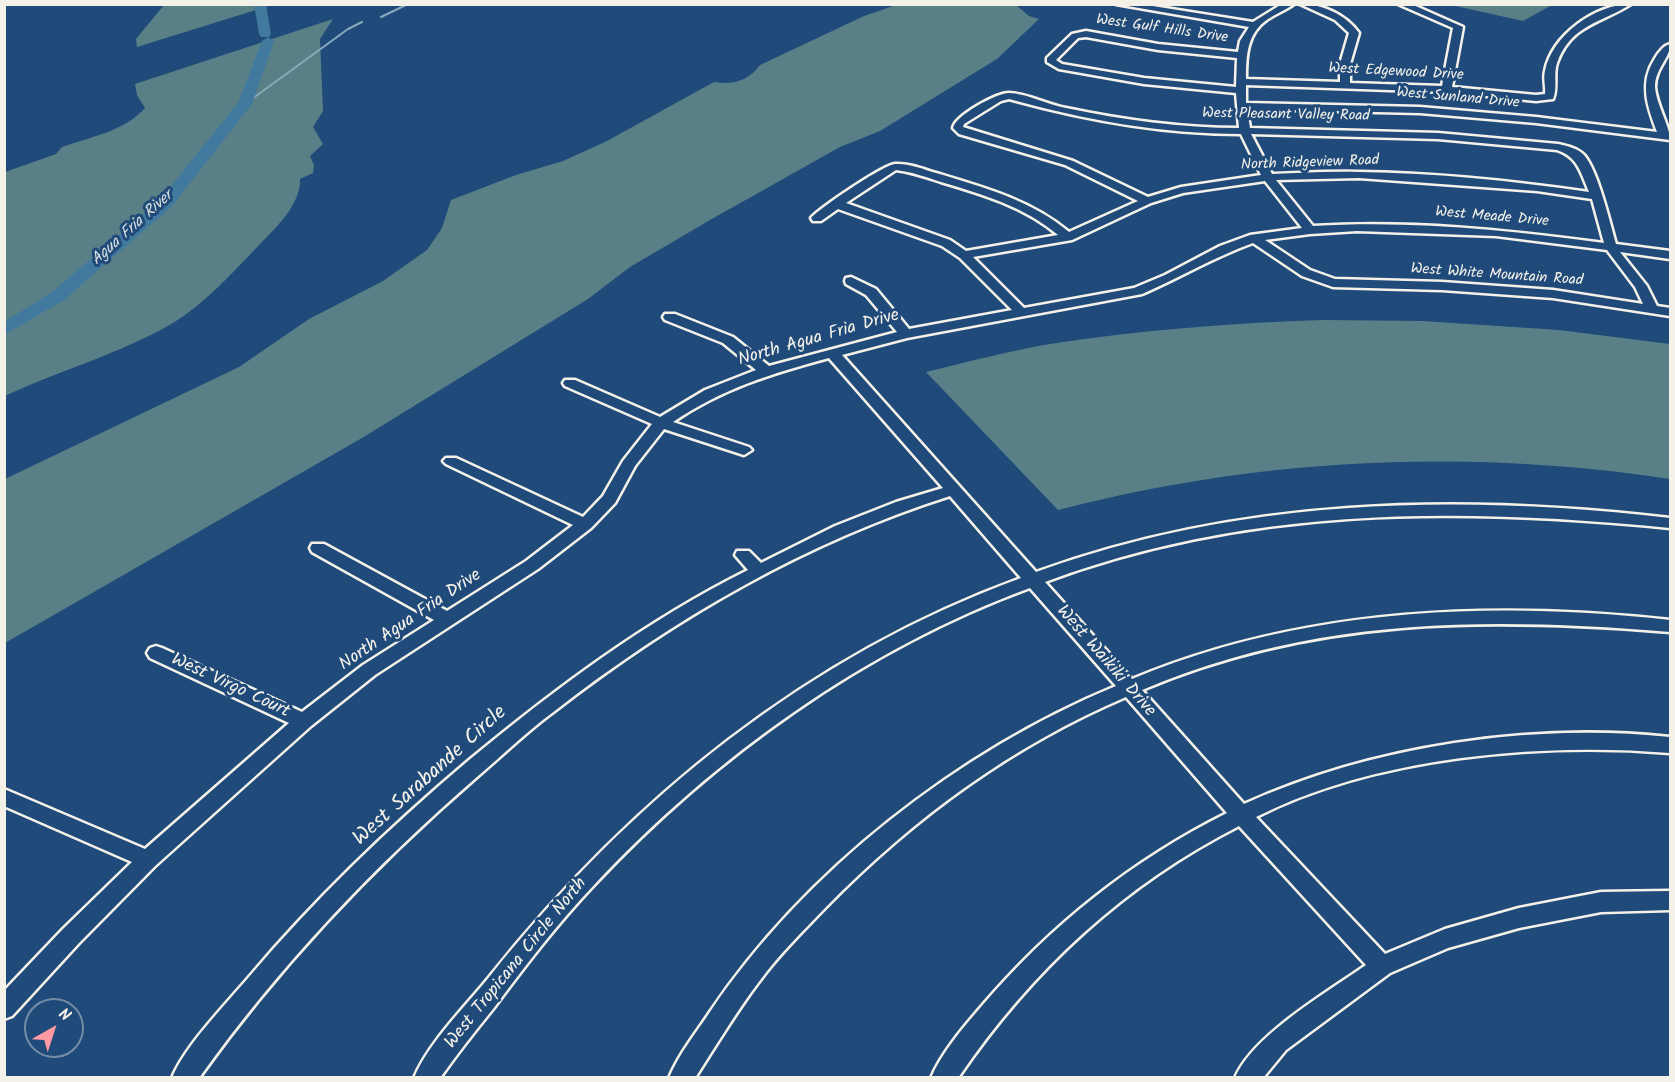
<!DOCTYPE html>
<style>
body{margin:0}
#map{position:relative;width:1675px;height:1082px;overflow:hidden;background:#1f4a7a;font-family:Kalam,sans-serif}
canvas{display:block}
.frame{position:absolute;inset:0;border:6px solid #f4f1e8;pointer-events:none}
.north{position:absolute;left:24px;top:998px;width:60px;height:60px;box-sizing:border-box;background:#1f4a7a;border:2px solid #748da6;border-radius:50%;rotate:39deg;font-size:16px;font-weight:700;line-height:24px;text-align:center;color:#f4f1e8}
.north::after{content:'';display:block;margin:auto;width:21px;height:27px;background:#ff9aa2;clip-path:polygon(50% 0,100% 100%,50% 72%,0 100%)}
</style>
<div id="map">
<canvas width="1675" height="1082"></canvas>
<div class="frame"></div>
<div class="north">N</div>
</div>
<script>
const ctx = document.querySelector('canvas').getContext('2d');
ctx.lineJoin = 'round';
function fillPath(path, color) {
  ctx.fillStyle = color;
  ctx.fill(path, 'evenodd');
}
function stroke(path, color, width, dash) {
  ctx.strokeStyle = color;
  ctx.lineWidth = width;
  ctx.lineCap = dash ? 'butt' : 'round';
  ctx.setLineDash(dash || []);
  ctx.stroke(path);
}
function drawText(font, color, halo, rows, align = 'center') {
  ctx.font = font + ' Kalam,sans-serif';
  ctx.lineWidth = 6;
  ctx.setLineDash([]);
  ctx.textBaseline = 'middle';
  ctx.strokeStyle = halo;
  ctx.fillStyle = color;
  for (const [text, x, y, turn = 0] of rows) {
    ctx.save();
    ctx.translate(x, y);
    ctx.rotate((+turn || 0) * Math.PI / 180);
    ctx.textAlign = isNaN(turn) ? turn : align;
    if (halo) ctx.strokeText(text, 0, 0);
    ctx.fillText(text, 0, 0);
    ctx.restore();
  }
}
fillPath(new Path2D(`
 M164,5V4L272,5L137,47L136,39Z
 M896,5H1016L1029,16L1039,19L997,59L880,131L840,147L710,220L630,267L588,299L362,438L5,643V479L239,367L309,319L383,281L427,250L442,228L451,200L516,175L563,161L607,141L714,82C734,85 748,81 760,65L864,16Z
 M1451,5H1552L1523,21Z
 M333,19L320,39L323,111L313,127L323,144L310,156L314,165L313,173L300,179C301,203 278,226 261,243C233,272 207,302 173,323C120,354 60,370 5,396V172L56,154L62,147C90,137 125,131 145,108L137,95L135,84Z
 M1323,320L1422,321L1559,330L1670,344V479C1467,448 1257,458 1058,510L926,372C967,362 1009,351 1050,344C1141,330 1231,323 1323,320Z`), '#598086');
stroke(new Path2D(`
 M381,17L408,4
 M245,104L348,29L362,22`), '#89a9bc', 2);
fillPath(new Path2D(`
 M254,4H266L271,34L269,37H261L259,34Z
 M268,37L274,41L252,104L171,207L64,300L4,335V322L52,292L159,201L238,103L262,41Z`), '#42799e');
const minor = new Path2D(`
 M1116,4H1140L1253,22L1282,4H1294C1286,10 1277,13 1268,19C1247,33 1246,55 1246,79L1340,82V64L1349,33L1335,20L1300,4C1322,4 1345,14 1359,33L1350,64V83L1442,86L1453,28L1398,4H1411L1463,27L1452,87L1536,95L1545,94C1546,87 1543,79 1545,71C1552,35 1596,4 1631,4C1602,23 1571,24 1557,63C1553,75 1558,88 1553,99L1536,101L1447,92L1246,85V103L1420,107L1536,117L1657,132C1648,108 1639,84 1654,60C1658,53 1663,46 1670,44C1670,59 1655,68 1655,87C1656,104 1671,129 1670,140L1536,123L1420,113L1247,109L1250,128L1438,133L1558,144C1567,146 1577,148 1584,155C1598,171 1610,223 1616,244L1670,251V259L1620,252L1647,286L1657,306L1670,308V316L1553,298L1442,290L1333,287L1302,276L1253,243C1214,257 1179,278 1142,294L907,338L842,355L1036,572C1239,498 1457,493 1670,518V528C1456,507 1249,506 1045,582L1132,679C1302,608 1489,600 1670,620V632C1487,617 1314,617 1142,690L1244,804C1371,746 1532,722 1670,737V753C1540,742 1374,757 1256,817L1385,954L1445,929L1519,908L1601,892L1670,891V910L1601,912L1519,928L1448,948L1390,973L1286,1050L1263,1078H1235C1253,1035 1328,992 1366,965L1239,826C1123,885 1031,971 958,1078H931C942,1052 963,1028 981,1007C1050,926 1131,861 1227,813L1126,697C1011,746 912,819 825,908C803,931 780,953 761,979C737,1010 717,1044 695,1078H669C679,1054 696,1033 710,1012C805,871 959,751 1116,686L1030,588C864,649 714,757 594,885C557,924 525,966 493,1009C475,1031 457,1054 440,1078H414C429,1042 466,1006 490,976C631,800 807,656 1021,578L950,496C805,542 671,620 552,713C526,732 503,755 478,776C374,866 279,966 199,1078H172C185,1046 226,1004 249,977C315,899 390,827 468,761C556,688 646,621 748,570L735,555L737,551H749L761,563L835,526L896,502L943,488L829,358C773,373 721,389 673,422L749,447L752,450L744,455L664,429L635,466L615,503L591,528L538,569L375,675L311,726L155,866L79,943L12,1016L4,1019V991L63,929L132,862L4,806V789L145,849L289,723L150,658L147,653L150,648L156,646L162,648L302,712L363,665L434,620L312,552L310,548L312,544H324L447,611L526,561L573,525L446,464L443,461L446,458H456L583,517L603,496L623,461L652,424L565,386L563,383L565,380H575L660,417L705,390L756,370L723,343L665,320L663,317L665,314H675L733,337L769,366L897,332L866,295L846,284L845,281L846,278L851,277L876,289L909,329L1012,310L960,258L942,246L838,209L821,221H813L811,218C820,208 883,165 895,164C909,163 923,169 936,173C983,187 1031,200 1069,232L1138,201L1065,165L959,134L953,128C955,116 996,93 1009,93C1025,93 1049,105 1066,108C1123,120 1181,128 1239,128L1236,93L1144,84L1059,69L1047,62V58L1072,34L1086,31L1158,44L1238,52L1240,41L1249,27ZM1086,37L1158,50L1237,58L1236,87L1144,78L1062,64L1056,60L1078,38ZM1009,99C1085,120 1162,134 1241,134L1261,175L1181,187L1148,197L1073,161L963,127L964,124L1001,101ZM1251,134L1438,139L1557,150C1578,157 1581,173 1589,192C1513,181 1436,173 1359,172C1330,171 1301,173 1272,174ZM896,170C912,172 926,177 941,182C982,194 1025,207 1058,235L966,251L950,240L846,203ZM1359,178L1537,191L1592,199L1604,243C1507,230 1411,220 1313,226L1276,180ZM1265,181L1302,228L1250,235L1220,246L1165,275L1134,288L1024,308L973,257L1072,240L1151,203L1183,193ZM1357,231L1496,236L1607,250L1635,287L1643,304L1553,290L1442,282L1335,279L1310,270L1265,240L1310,234Z`);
stroke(minor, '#f4f1e8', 5);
fillPath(minor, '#1f4a7a');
drawText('15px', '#f4f1e8', '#1f4a7a', [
 ["West Gulf Hills Drive",1162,30,8],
 ["West Edgewood Drive",1396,73,3],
 ["West Sunland Drive",1458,99,5],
 ["West Pleasant Valley Road",1286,116,1],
 ["North Ridgeview Road",1310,164,-2],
 ["West Meade Drive",1492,218,5],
 ["West White Mountain Road",1497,276,4]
]);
drawText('italic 16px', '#d9dfdd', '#1f4a7a', [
 ["Agua Fria River",133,229,-42]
]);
drawText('18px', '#f4f1e8', '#1f4a7a', [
 ["North Agua Fria Drive",819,339,-16],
 ["North Agua Fria Drive",411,621,-34],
 ["West Waikiki Drive",1105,662,49],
 ["West Virgo Court",230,687,25],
 ["West Tropicana Circle North",517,964,-51]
]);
drawText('21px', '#f4f1e8', '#1f4a7a', [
 ["West Sarabande Circle",431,777,-42]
]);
</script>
